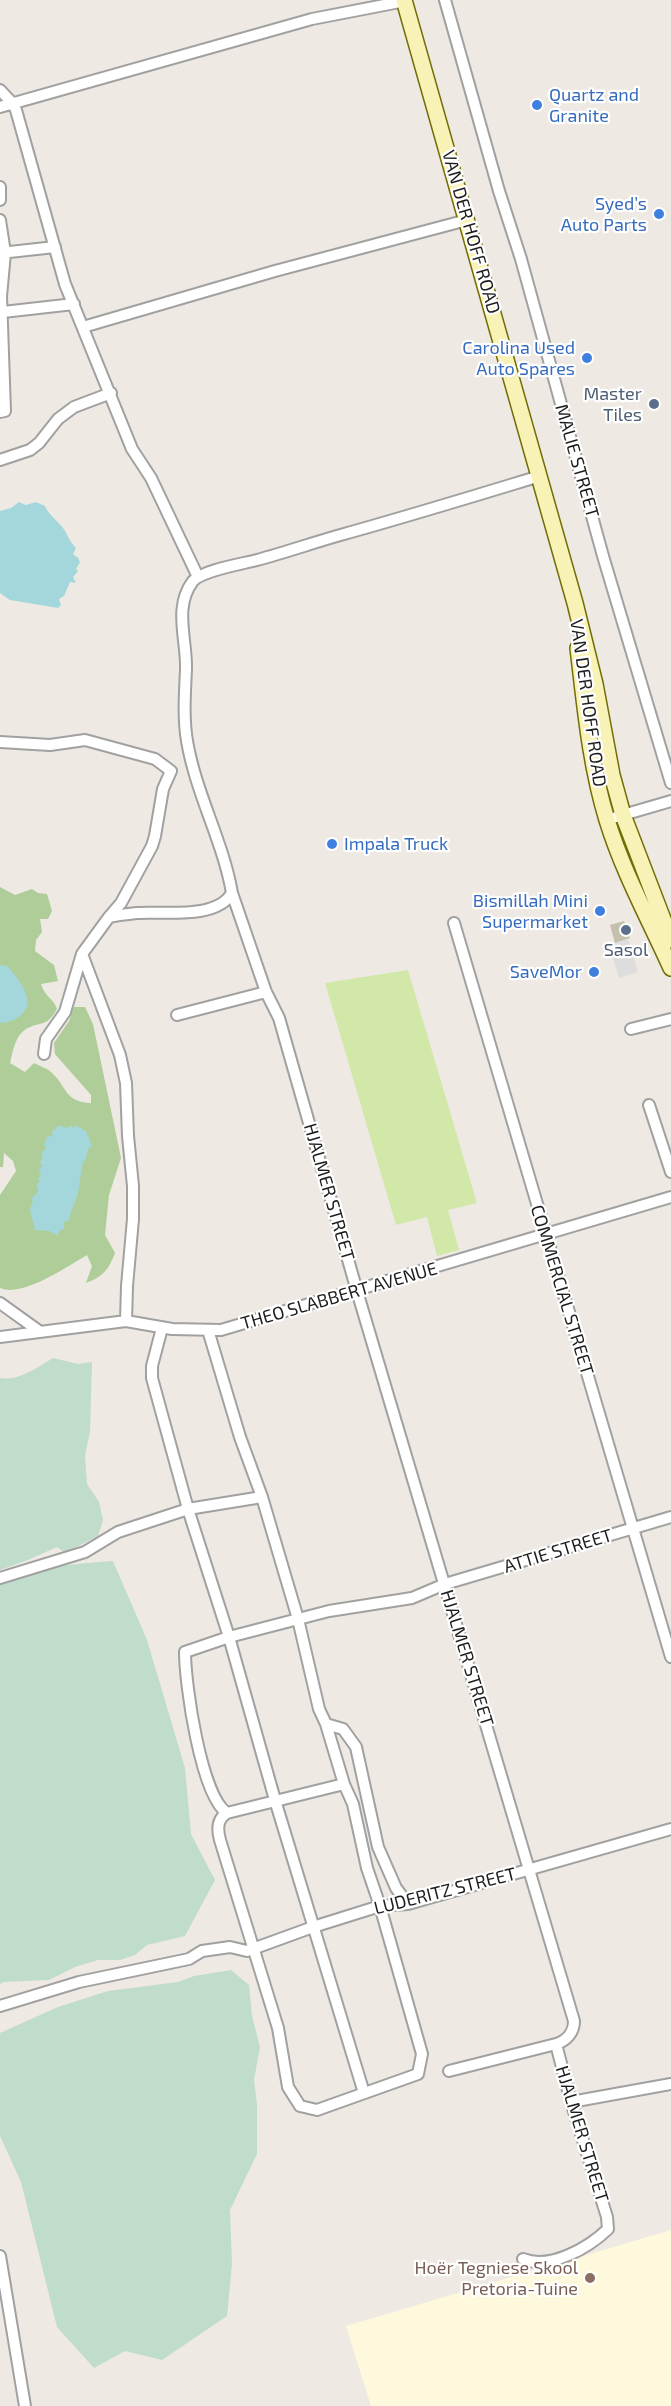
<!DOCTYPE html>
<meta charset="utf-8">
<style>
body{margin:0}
canvas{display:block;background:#eee9e3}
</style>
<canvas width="671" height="2406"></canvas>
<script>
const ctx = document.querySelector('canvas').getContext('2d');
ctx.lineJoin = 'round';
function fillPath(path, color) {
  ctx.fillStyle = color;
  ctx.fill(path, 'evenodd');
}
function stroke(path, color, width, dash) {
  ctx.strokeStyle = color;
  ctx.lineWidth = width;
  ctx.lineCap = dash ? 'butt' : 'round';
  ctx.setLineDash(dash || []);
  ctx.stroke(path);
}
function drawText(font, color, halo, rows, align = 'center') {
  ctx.font = font + ' "Exo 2",sans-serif';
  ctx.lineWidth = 4.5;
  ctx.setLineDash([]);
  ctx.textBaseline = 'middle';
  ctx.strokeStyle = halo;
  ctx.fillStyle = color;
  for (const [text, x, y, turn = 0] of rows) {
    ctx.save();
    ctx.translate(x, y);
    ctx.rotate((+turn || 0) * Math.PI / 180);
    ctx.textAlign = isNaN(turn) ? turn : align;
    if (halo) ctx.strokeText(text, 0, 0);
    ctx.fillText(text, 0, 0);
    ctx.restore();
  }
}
fillPath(new Path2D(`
 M671,2230V2406H371L346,2326Z`), '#fef9dc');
fillPath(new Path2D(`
 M624,921L630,938L615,943L610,925Z`), '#c3c0af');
fillPath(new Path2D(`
 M408,970L477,1203L448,1210L459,1250L437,1256L427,1217L396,1225L325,983Z`), '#d1e8a9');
fillPath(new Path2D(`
 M0,887L15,895L32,889L38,893L47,894L52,911L48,919H40L42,932L36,940L35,951L54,965L58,981L41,984C44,996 54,999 57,1009C45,1029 42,1020 26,1029C15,1036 13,1051 10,1063L25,1072L34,1063C39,1066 47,1068 51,1072C67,1086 64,1102 91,1103V1095L55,1054L54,1043L69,1021L74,1007H85L93,1024L121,1158L109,1195L105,1235L115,1253C109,1269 103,1277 86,1283L92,1266L87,1255C68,1266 22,1298 0,1288V1195L16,1171L13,1161L4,1153L3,1167H0Z`), '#afcd98');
fillPath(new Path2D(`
 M53,1358L78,1364L92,1362L90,1431L85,1456L87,1484L99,1502L103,1520L98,1536L65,1553L57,1547L28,1560L0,1570V1378C20,1381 36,1368 53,1358Z
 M113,1561L147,1640L185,1768L191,1834L215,1880L185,1936L147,1945L135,1955L120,1960H98L75,1967L49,1980L4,1982L0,1984V1584C34,1566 76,1564 113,1561Z
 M231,1970L249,1985L252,2016L260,2047L254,2080L257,2104V2154L230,2210L232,2264L227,2316L162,2360L125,2351L94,2368L57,2327L21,2182L0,2136V2033L58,2007L108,1991L178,1982L194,1976Z`), '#c0dccb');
fillPath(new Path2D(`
 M628,939L638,972L619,978L609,945Z`), '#ddd');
fillPath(new Path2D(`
 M19,502L26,505L36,502L45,506C49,516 60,522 65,531C69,538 70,542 76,548L73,554L78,558L80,562L76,569L78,571L73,577L76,583L70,582L64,596L59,599L61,605L58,608L10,600L0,593V511L11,508Z
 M0,965L7,966C17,977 38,1001 21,1015C15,1020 8,1023 0,1023Z
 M57,1125L67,1128L71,1125L73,1128L77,1126L86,1131L92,1146L88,1149L85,1161H83L78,1193L68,1221L64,1222V1229L59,1231L58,1236L49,1231L35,1230L30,1210L33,1200L31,1199L38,1192V1187L36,1185L40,1181L38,1178L41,1176L39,1169L43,1166L40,1164L43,1154L41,1152L46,1149L44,1145L47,1137L52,1136L53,1129L56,1130Z`), '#a4d7db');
const minor = new Path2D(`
 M445,0L499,191L521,259L603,556L671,783
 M0,90L13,104L16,110L65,284L132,449L151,478L198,577
 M0,107L312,19L405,1
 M0,187V200
 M0,220L5,253L1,296L5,411L0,412
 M0,253L55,247
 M3,312L74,304
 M83,327L275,271L467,220
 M0,460L30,450L39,443L58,419L74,407L111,393
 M0,742L50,745L85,740L155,759L171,771L163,789L155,836L152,846L121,903L109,917
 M616,817L671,801
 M232,893L266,992L279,1018L357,1291L574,2021C574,2033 566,2041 556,2044L571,2102L607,2217L608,2229C588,2248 550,2270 523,2259
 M454,923L671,1657
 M82,954L120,1055L126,1083L128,1136L133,1186V1219L127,1286L126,1321
 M177,1015L266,992
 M631,1029L671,1019
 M44,1054L46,1039L65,1012L82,954L109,917C118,915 128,914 137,913C164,911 216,920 232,893C223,841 196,794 187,741C183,717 185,693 186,669C187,640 173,607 193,581C203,570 242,564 257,560C287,552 315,542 344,534C409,516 474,496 540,476
 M649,1105L671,1172
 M0,1303L39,1331
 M162,1328L152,1366V1378L188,1509L229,1637L275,1800L364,2093
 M208,1330L240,1437L262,1497L298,1619L319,1709L326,1724L344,1784L353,1804L367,1868L380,1906L422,2054L418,2074L317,2110L300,2106L288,2087L278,2028L220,1840C217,1829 217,1819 227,1813L344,1784
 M0,1337L126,1321L172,1329L221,1330L671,1197
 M0,1578L85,1552L118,1532L188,1509L262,1497
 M326,1724L343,1729L356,1747L378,1847L396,1888L408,1904
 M227,1813C201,1796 185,1684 185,1652L229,1637L329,1611L412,1598L445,1584L671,1517
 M0,2006L79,1982L189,1959L202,1951L230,1947L247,1951L313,1927L380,1906L408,1904L671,1829
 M449,2071L556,2044
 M571,2102L671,2084
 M0,2256L25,2406`);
const secondary = new Path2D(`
 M404,0L575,603L595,684L612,775L623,815L671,940
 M578,648C585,706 590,765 607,820C623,872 649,919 671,968`);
stroke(minor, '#a1a1a1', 14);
stroke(secondary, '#726e06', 18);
stroke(minor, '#fff', 10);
stroke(secondary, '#f8f2b7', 15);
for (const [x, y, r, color] of [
 [537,105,6,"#3f7fe0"],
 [659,214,6,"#3f7fe0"],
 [587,358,6,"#3f7fe0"],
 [654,404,6,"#5c6f8a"],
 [332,844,6,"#3f7fe0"],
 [600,911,6,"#3f7fe0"],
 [626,930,6,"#5c6f8a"],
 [594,972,6,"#3f7fe0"],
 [590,2278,6,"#8d6e63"]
]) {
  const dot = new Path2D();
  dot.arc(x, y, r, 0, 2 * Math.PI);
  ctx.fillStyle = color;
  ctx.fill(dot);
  stroke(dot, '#fff', 2);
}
drawText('18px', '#366cbe', '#fff', [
 ["Quartz and",549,95,"left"],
 ["Granite",549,116,"left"],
 ["Syed’s",647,204],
 ["Auto Parts",647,225],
 ["Carolina Used",575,348],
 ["Auto Spares",575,369],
 ["Impala Truck",344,844,"left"],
 ["Bismillah Mini",588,901],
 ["Supermarket",588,922],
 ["SaveMor",582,972]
], 'right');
drawText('18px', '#1d1d1d', '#fff', [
 ["VAN DER HOFF ROAD",471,232,74],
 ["MALIE STREET",577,461,74],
 ["VAN DER HOFF ROAD",588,703,82],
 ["HJALMER STREET",329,1192,74],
 ["COMMERCIAL STREET",562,1290,73],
 ["THEO SLABBERT AVENUE",339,1296,-16],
 ["ATTIE STREET",558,1551,-17],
 ["HJALMER STREET",467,1658,73],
 ["LUDERITZ STREET",445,1891,-14],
 ["HJALMER STREET",582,2134,73]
]);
drawText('18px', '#4e5e75', '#fff', [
 ["Master",642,394],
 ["Tiles",642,415],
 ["Sasol",626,950,"center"]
], 'right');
drawText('18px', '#785e54', '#fff', [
 ["Hoër Tegniese Skool",578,2268],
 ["Pretoria-Tuine",578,2289]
], 'right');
</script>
